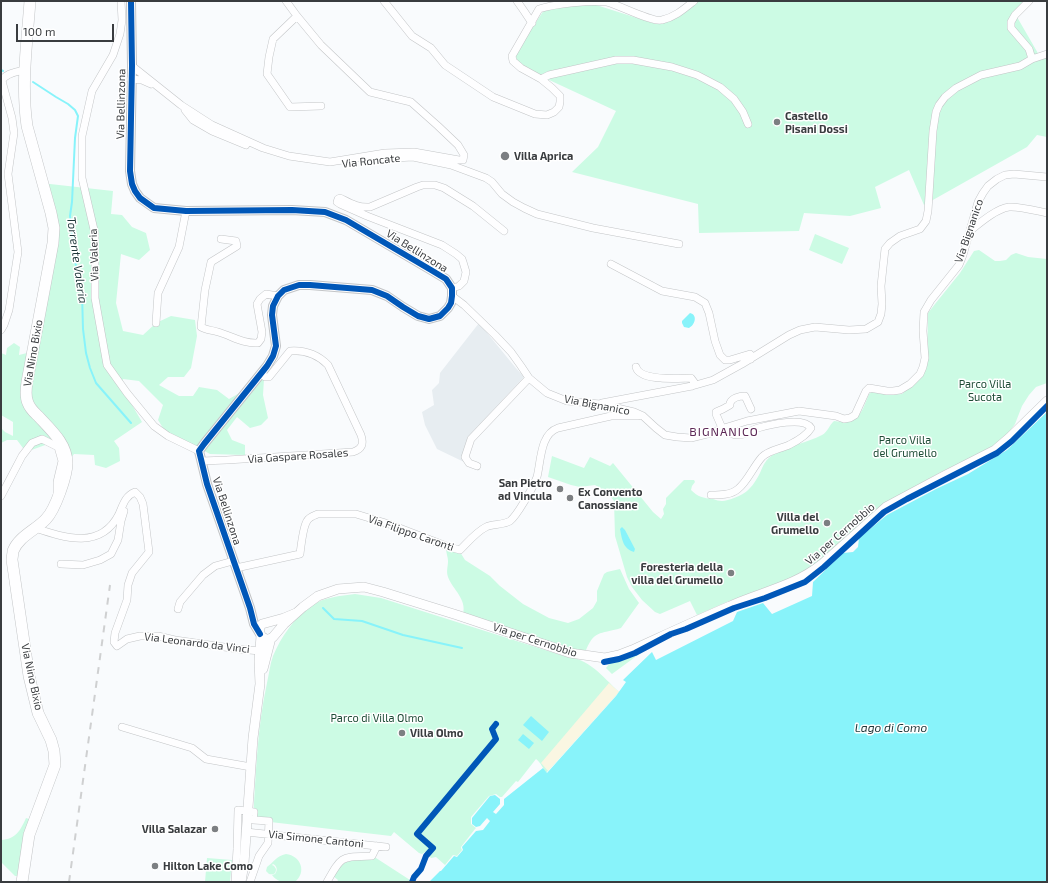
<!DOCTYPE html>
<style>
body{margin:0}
#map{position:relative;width:1048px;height:883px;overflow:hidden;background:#f9fbfd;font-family:"Exo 2",sans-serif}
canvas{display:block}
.frame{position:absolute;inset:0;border:2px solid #393c3f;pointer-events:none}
.scale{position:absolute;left:16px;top:24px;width:98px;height:18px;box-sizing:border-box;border:2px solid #393c3f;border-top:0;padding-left:5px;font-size:12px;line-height:14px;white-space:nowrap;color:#393c3f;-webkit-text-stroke:3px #fff;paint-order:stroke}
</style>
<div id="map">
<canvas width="1048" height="883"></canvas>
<div class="frame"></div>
<div class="scale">100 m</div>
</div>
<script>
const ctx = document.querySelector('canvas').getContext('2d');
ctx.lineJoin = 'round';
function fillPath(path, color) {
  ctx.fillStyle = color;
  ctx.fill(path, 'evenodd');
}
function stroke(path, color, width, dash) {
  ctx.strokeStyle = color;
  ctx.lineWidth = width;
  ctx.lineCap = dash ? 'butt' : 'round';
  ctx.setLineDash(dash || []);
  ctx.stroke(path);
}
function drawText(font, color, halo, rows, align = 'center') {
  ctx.font = font + ' "Exo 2",sans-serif';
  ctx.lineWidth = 3;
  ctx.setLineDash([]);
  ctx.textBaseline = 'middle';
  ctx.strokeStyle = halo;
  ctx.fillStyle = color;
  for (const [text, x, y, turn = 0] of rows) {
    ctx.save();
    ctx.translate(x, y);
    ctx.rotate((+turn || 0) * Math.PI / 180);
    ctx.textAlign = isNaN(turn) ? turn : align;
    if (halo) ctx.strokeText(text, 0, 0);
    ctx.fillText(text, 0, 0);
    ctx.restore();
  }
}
fillPath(new Path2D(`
 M479,323L515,367L524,377L468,437L462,456L464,462L437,449L425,425L422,412L434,405L432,390L439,383L440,373Z`), '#e7edf1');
fillPath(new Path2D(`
 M689,1H1024L1017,17L1039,55L1047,52V137L1037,135L1027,147L924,205L909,170L875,187L881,208L850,216L804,213L799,231L699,233L698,204L572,172L598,147L616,111L519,66L515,54L544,10L590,3L656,24L685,5Z
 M41,183L113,191L111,214L122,215L132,227L146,233L150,250L139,260L121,254L116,303L123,331L143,335L156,323L171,316L195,320L197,336L191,368L184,377H168L159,385L179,396H193L199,387L217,390L229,399L264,379L263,395L268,418L261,425L250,428L237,417L227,430L232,440L245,445V455L210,454L195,446L168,436L158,420L163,405L139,381L123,379L121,386L142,422L114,441L119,448L120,461L106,468L95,465L94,455L74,454L71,458L48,444L26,452L17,440H7L1,443V428L5,432L13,436V422L1,415V353L6,355L7,348L14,343L20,347L19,355L27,353L47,256L49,225Z
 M815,234L849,248L842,264L809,250Z
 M979,250L995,261H1000L1006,260L1011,255L1016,253L1028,257L1047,259V383L1036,387L1029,395L1022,406L1015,424L1006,436L993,447L941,472L883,504L820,561L797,576L729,601L697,615L690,601L660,614L655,612L642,600L632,587L627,577L615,536L614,501L607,492L595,485L580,487L571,485L548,477L552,456L584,468L590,457L610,466L613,463L653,512L661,519L664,514L663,509L666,504V498L684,480H694L695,482L692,486L691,490C698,497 703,498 713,499C716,500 719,501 722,501C728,501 743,495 747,491C752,487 757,479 760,473C764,464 765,460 774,454C789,445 807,443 822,435C828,432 829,425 834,421C859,424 861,414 869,394L872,392L889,395L902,394L922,376L927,365L928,313L935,304L960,273L974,251Z
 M446,548L460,552L465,560L490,576L500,586L523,604L549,618L568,623L579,619L593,608L597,601V591L604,574L607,572L620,569L629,589L639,603L621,628C599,635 594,629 585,653L463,614C467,599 453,590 448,577C446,571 448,567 448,561C448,557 446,553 446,548Z
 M355,594L381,598L564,656C590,659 601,675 619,692L546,773C543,768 541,763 536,759L518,782L516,781L502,797H500L496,794L489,796L471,817V824L476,828L475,829L461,847V848L462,850L457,856L453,855L445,865L436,857L431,858L425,852L422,854L419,853L394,832L391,836L253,820C256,774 257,728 267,683C269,674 270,664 273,656C281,637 294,618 311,606C324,597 340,596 355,594Z
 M642,652L612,674L606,668L610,663L632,657Z
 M26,818L29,819L22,851L18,876H15L1,862V840C16,839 20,831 26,818Z
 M286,854C301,856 307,872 295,882C284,882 278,883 272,875L275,874C278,870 277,866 273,864L272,865L274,866L276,869C276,874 273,875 269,874L266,871L267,867C274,862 276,856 286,854Z
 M207,858L232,860L230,882H205Z
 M376,858L410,880L409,882H337L338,880L333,876C345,855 354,859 376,858Z`), '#ccfbe4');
fillPath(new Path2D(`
 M609,683L619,692L548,771L541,763Z`), '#faf6e2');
fillPath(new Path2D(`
 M690,313C698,315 695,325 689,328L684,327L682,323V321Z
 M1047,412V882H429L440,871H441L454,856L457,857L463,850L462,847L476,831L483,830L490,821L487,818L480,826L476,827L472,824V818L490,796L495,795L500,799V804L493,812L496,814L504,805V799L543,768L547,773L616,696L626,682L623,680L652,652L656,660L733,621L737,612L763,603L772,614L812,596L813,582L843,553L853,552L858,547L859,538L887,515L936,489L968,474L1007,450Z
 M622,527L625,530L635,549L634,552C623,549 622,539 620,529Z
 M531,716L549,732L542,741L523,725Z
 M523,734L534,743L529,749L518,740Z`), '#88f3fa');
stroke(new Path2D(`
 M1,70L3,71
 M33,82L56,97L68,104L75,110L78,116L75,138L72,202L70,216L75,261L82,293L83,329L86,353L90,368L96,383L131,423
 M323,608L334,619L362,621L403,635L462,648`), '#88f3fa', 2);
const minor = new Path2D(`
 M121,1L122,20L120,34L113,55L92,91L82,136V178L95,234V298L107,365L127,393L154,426L168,436L199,451
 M384,1L412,36L431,48L445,65L493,97L535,114L547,115L554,112L559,107L560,102V96L552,88L541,79L521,68L513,61L512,56L539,9C555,4 591,0 607,2C619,5 653,23 662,20C675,17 684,9 694,1
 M517,1L524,11L532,23
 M1029,1L1015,15L1011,22V28L1029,49L1032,59
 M297,16L273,39L269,57L267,74L290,107L321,106
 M132,66L181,105L212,125L263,148L289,156L330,162L385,153L414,152L459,160H463L464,155L458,145L438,126L411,102L370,92L321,45L297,16L286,1
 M131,79L142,80L151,84
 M541,79L549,75L616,60H633L672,67L697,75L720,87L734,99L743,112L748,124
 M185,110L193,120L212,131L246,145
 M376,159L413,157L451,165L486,178L492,182L502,194L513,202L524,208L537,214L593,228L679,244
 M971,230C981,222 996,209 1009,207C1018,206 1037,211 1047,213
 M221,239L236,241L237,246L211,262L205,290L201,327C206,330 212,330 218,332C232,336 243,344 258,343L261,339L262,332L257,304L260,299L266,294L278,296
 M611,264L662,291L695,297L705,303L709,313L715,341L720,355L725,360H730L750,354L752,357L751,359
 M452,288L459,286L464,281L466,272L463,262L462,259L456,254L442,245L367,216L340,204L337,202L338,199L340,198C350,203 358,208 370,207L417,187L423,185H435L444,188L473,206L504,231
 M452,296L464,305L495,335L511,352L521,366L529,378L547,393L567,401L600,404L634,412L643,416L656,428L665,435L677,437L691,438L711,433L724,428L747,421L799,411L836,416L844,419L850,418L855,415L866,391L869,388L887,391H893L900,390L910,384L920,374L923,367L925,358L923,331L924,312L931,300L959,265L963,255L978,202L983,193L988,186L997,179L1005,175L1014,174L1047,177
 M156,323L158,293L179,247L186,211
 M1,330L4,325L9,310L18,252L8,174L14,133L12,118L2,81C5,73 17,72 24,70
 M636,367C640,382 679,378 691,378L694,382L692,386
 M602,403L692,386L713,380L742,364L789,335L800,330L815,327L849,330L866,329L878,322L881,314L882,304L881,286L885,249L890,243L900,236L920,229L926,221L928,211L933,131L936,112L939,105L945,97L956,88L981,75L1020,66L1032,59L1047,54
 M722,428L716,414V412L723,409L730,405V403C732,398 739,396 745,396L751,409
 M202,461L227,460L353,452C362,449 364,444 361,435L328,365C317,354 305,350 290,351L269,377H265L261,373
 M477,466L469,463L465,457L471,439L529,378
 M711,495C720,495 731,495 738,489C748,481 753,467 762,457C769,450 780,449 789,445C797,441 807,435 811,428C804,416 769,425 758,428C751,430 744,436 737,435C731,435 727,431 724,428
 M1,496L22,456L32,443L42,439L58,447L62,461L57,482V493
 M35,528C65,538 101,550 119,514C123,505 125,496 135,492L140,497L143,504L149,552L132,573L128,585L127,600L115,633L114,642L117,646L127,639L140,636H158L175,640L238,649L260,651
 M61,564L83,565L100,560L111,554L118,540L121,521L124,511
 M236,568L300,554C301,546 303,527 307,521C309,517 313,516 318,514H356L389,524L449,547L460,550C468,542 476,532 486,527C492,524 504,525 510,521C515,517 521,507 524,502C529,494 534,485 537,477C541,461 540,434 558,428L611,416H638
 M178,609L180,602L203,575L215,566L233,561
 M122,727L192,748L206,759L251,767
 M246,832L386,847
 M235,882L237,849L238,810L254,812L253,820L269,821L268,843L259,856L250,882
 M327,882C342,855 341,857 372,856L377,846`);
const tertiary = new Path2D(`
 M131,1L132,66L130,171L132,184L135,191L140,198L154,208L186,211L292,210L325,212L346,220L431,270L446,279L452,288V296L451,303L448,308L440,316L429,319L418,316L403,307L387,296L372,290L310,285H299L284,290L278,296L273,306L272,315L276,346L273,356L267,366L204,444L199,451L207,484L250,608L254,624L260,634`);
const secondary = new Path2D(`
 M296,613L284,618L262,624L259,629L261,636L266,639H270L273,637L284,624L303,607L318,596L338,589L364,587L383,592L457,615L570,653L605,658L619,655L632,650C665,635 697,620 730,606C761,592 795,586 822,564L886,507L944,476L995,450L1009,438L1047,401
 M263,669L271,638
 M241,882L244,863L253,738L260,684L259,661L261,636`);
const primary = new Path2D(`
 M22,882L29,835L55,765L54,751L51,740L38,713L29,676L12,560C12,557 13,554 13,551C19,536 36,530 46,519C55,510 67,476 67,463C67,444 51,430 39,417C35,413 30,409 28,403C25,397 26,389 27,382L53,243L54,228L51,213L27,126C21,84 27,43 30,1`);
stroke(minor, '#c3c5c7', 8);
stroke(tertiary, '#c3c5c7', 10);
stroke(secondary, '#c3c5c7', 10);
stroke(primary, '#c3c5c7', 12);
stroke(minor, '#fefeff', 7);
stroke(tertiary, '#fefeff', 8);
stroke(secondary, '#fefeff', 9);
stroke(primary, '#fefeff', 11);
stroke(new Path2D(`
 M69,882L110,585`), '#cfd0d1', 2, [7, 7]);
stroke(new Path2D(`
 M131,1L132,66L130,171L132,184L135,191L140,198L154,208L186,211L292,210L325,212L346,220L431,270L446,279L452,288V296L451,303L448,308L440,316L429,319L418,316L403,307L387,296L372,290L310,285H299L284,290L278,296L273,306L272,315L276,346L273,356L267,366L204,444L199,451L207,484L250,608L254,624L260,634
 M604,662L619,659L635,653L671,634L686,629L734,608L765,598L805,582L824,567L884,512L907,499L997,453L1012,441L1047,406
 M412,882L414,877L421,869L426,856L433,848L417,834L496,739L492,729L496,724`), '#0057b8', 6);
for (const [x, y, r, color] of [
 [777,122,4,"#7c7f82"],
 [505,156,5,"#7c7f82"],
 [560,489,4,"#7c7f82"],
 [570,498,4,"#7c7f82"],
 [827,523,4,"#7c7f82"],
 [731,573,4,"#7c7f82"],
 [402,733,4,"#7c7f82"],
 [215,829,4,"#7c7f82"],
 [155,866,4,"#7c7f82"]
]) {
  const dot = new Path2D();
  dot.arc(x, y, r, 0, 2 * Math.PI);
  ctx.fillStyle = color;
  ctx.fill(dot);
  stroke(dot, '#fff', 1.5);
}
drawText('11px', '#393c3f', '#fff', [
 ["Via Bellinzona",121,104,-89],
 ["Via Roncate",371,161,-6],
 ["Via Bignanico",969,231,-71],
 ["Via Bellinzona",417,251,32],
 ["Via Valeria",94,255,-92],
 ["Via Nino Bixio",33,353,-80],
 ["Via Bignanico",597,405,11],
 ["Via Gaspare Rosales",298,456,-4],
 ["Via Bellinzona",227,511,72],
 ["Via Filippo Caronti",411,533,19],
 ["Via per Cernobbio",840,534,-41],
 ["Via per Cernobbio",535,640,18],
 ["Via Leonardo da Vinci",197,643,7],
 ["Via Nino Bixio",32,677,78],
 ["Via Simone Cantoni",316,839,6]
]);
drawText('bold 11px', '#393c3f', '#fff', [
 ["Castello",785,116],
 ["Pisani Dossi",785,129],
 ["Villa Aprica",514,156],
 ["San Pietro",552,483,"right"],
 ["ad Vincula",552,496,"right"],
 ["Ex Convento",578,492],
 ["Canossiane",578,505],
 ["Villa del",819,517,"right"],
 ["Grumello",819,530,"right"],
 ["Foresteria della",723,567,"right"],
 ["villa del Grumello",723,580,"right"],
 ["Villa Olmo",410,733],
 ["Villa Salazar",207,829,"right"],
 ["Hilton Lake Como",163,866]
], 'left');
drawText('11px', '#1e4c36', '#fff', [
 ["Parco Villa",985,384],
 ["Sucota",985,397],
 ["Parco Villa",905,440],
 ["del Grumello",905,453],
 ["Parco di Villa Olmo",377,718]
]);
drawText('italic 12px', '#1e3739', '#fff', [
 ["Torrente Valeria",77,260,82],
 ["Lago di Como",891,728]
]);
ctx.letterSpacing = '1px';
drawText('12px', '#5c2856', '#fff', [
 ["BIGNANICO",724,432]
]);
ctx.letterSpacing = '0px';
</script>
